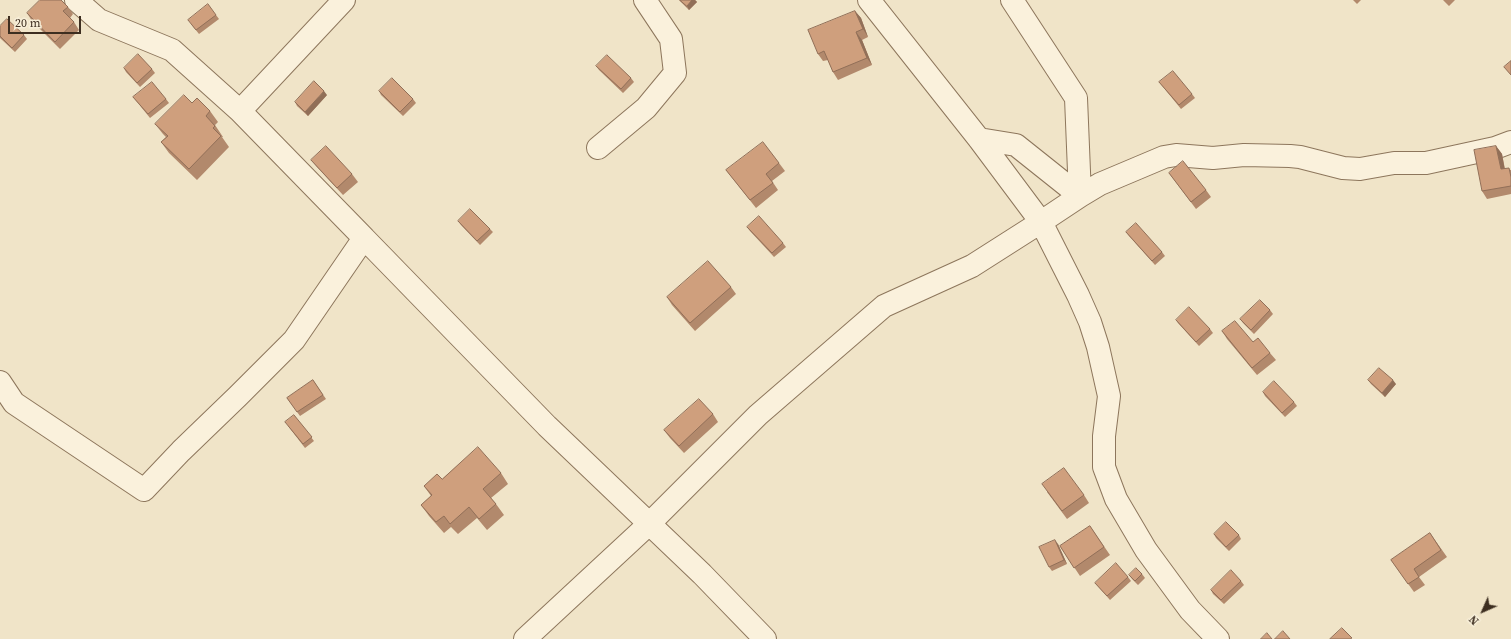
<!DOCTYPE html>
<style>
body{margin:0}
#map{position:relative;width:1511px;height:639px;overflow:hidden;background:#f0e4c8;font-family:"Source Serif 4",serif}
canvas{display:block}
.north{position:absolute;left:1463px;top:591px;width:40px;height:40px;-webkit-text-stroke:3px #f7eed8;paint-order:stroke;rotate:225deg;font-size:11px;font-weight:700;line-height:16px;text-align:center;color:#3d2e20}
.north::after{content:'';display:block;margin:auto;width:14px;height:18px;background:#3d2e20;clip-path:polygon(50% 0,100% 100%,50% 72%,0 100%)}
.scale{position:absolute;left:8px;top:16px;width:73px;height:18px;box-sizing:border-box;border:2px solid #3d2e20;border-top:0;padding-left:5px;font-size:12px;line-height:14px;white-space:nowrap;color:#3d2e20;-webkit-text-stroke:3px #f7eed8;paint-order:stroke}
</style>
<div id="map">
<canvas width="1511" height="639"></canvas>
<div class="north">N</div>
<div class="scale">20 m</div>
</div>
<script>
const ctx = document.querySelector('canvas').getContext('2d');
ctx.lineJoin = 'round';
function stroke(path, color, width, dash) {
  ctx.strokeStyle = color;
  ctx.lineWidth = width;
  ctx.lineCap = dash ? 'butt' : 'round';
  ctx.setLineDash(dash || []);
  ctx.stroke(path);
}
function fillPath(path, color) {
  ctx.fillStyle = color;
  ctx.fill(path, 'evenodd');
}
const minor = new Path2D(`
 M76,0L99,20L172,50L240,111
 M869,0L979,139L1041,222L1078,295L1090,322L1098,347L1109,396L1104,436V467L1116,499L1146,550L1190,610L1218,639
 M979,139L1016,145L1080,196L1100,184L1164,157L1176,155L1213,158L1244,155L1290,156L1300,157L1343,168L1360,169L1394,163H1426L1495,148L1511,142
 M598,148L646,108L675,73L671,39L645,0
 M364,238L547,426L702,574L765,639
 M0,382L14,403L144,490L181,451L238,396L294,340L364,238L240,111L344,0
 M525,639L649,524L758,415L884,306L972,266L1041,222L1080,196L1076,98L1012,0`);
stroke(minor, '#8d765c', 24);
stroke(minor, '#faf1dc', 22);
fillPath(new Path2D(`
 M679,0H695L697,2L689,10Z
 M1353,0H1361L1357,4Z
 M1443,0H1455L1449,6Z
 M68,7L73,14L70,18L74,22L79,30L60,49L32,21L27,13Z
 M855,11L861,18L868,37L862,40L872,65L838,80L833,72L828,60L823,61L818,54Z
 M216,15L219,19L199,34L191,24Z
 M0,26L24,35L27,39L15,52L0,38Z
 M596,66L631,78L634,82L623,93L599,70Z
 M124,68L152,69L155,73L140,87L126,72Z
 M1159,82L1192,94L1195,98L1181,109Z
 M379,91L413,99L416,103L403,116L381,95Z
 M327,95L308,116L297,106L295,102Z
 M133,97L166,99L169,103L150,118Z
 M192,103L210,111L218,122L215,125L223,137H222L229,147L197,180L169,153L161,142L166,137L163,134L155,124Z
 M1496,146L1502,154L1505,169L1511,170V194L1487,199L1482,191Z
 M311,160L352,174L358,182L343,195L317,167Z
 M779,163L785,171L772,181L778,190L756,208L726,170Z
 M1169,173L1206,190L1211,197L1196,209Z
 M458,221L490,229L493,232L480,245L461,225Z
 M747,227L783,243L786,247L774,257L750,231Z
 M1126,232L1162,252L1165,256L1155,265L1129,236Z
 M731,287L736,294L695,331L672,305L667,297Z
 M1270,310L1273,314L1254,334L1243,323L1240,319Z
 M1176,320L1210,329L1213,333L1199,346L1178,323Z
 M1222,331L1253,342L1270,353L1276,360L1257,375L1227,339Z
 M313,380L326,399L300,416L287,398Z
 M1368,380L1396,384L1385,397L1371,384Z
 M1263,392L1294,402L1297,406L1285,417L1265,396Z
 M713,414L718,422L684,453L670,438L664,430Z
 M294,415L314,441L305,448L288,426Z
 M501,473L508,484L491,498L496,504L504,515L487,530L477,518L458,534L451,527L444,533L429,516L421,505L431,496L424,486L442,479Z
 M1047,492L1084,495L1089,503L1067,519Z
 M1090,526L1110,555L1080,576L1060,546Z
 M1430,533L1447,557L1419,577L1425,585L1414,592L1391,560Z
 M1214,534L1239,535L1241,539L1229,551L1216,538Z
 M1058,544L1067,564L1052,571L1049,567Z
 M1142,574L1145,578L1138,585L1132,579L1129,575Z
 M1128,577L1131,581L1110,600L1095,583Z
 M1241,581L1244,585L1224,604L1213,594L1211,590Z`), '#b2896c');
fillPath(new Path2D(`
 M692,0H695L697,2L689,10L687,6Z
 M855,11L861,18L868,37L863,29Z
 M856,32L862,40L872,65L867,58Z
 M324,91L327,95L308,116L305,112Z
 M1496,146L1502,154L1506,177L1501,169Z
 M1393,380L1396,384L1385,397L1382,393Z
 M1055,540L1058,544L1067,564L1064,560Z`), '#916f58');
const building = new Path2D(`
 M40,0H61L68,7L63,11L74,22L55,42L27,13Z
 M680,0H692L687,6Z
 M208,4L216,15L196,30L188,20Z
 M855,11L863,29L856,32L867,58L833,72L824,51L818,54L808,30Z
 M7,19L24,35L12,48L0,36V26Z
 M138,54L152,69L137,83L124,68Z
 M607,55L631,78L621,89L596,66Z
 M1511,61V75L1504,67Z
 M1173,71L1192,94L1179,105L1159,82Z
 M392,78L413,99L400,112L379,91Z
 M314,81L324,91L305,112L295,102Z
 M152,82L166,99L148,114L133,97Z
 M184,95L192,103L197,98L210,111L206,116L215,126L213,128L221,136L189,169L161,142L168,136L155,124Z
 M763,142L779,163L766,174L773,183L750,200L726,170Z
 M326,146L352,174L337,188L311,160Z
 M1496,146L1501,169L1509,168L1511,177V186L1482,191L1474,150Z
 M1183,161L1206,190L1191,202L1169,173Z
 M470,209L490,229L477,241L458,221Z
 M759,216L783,243L772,253L747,227Z
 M1136,223L1162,252L1152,261L1126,232Z
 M708,261L731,287L690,323L667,297Z
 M1260,300L1270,310L1251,330L1240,319Z
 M1189,307L1210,329L1196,342L1176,320Z
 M1235,321L1253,342L1258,338L1270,353L1252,368L1222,331Z
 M1379,368L1393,380L1382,393L1368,380Z
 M313,380L323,395L297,412L287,398Z
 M1274,381L1294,402L1282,413L1263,392Z
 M699,399L713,414L679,446L664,430Z
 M294,415L312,437L303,444L285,422Z
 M478,447L501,473L483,489L496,504L479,519L469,507L450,524L444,516L436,522L421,505L432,495L424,486L437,474L442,479Z
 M1064,468L1084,495L1062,511L1042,484Z
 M1226,522L1239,535L1226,547L1214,534Z
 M1090,526L1104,547L1074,568L1060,546Z
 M1430,533L1441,550L1414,569L1419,577L1408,584L1391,560Z
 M1055,540L1064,560L1049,567L1039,547Z
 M1116,563L1128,577L1107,596L1095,583Z
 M1136,568L1142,574L1135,581L1129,575Z
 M1231,570L1241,581L1221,600L1211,590Z
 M1342,628L1352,638L1350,639H1330Z
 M1283,631L1290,639H1275Z
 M1267,633L1272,639H1261Z`);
fillPath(building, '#cf9f7d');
stroke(building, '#916f58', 1);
</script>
